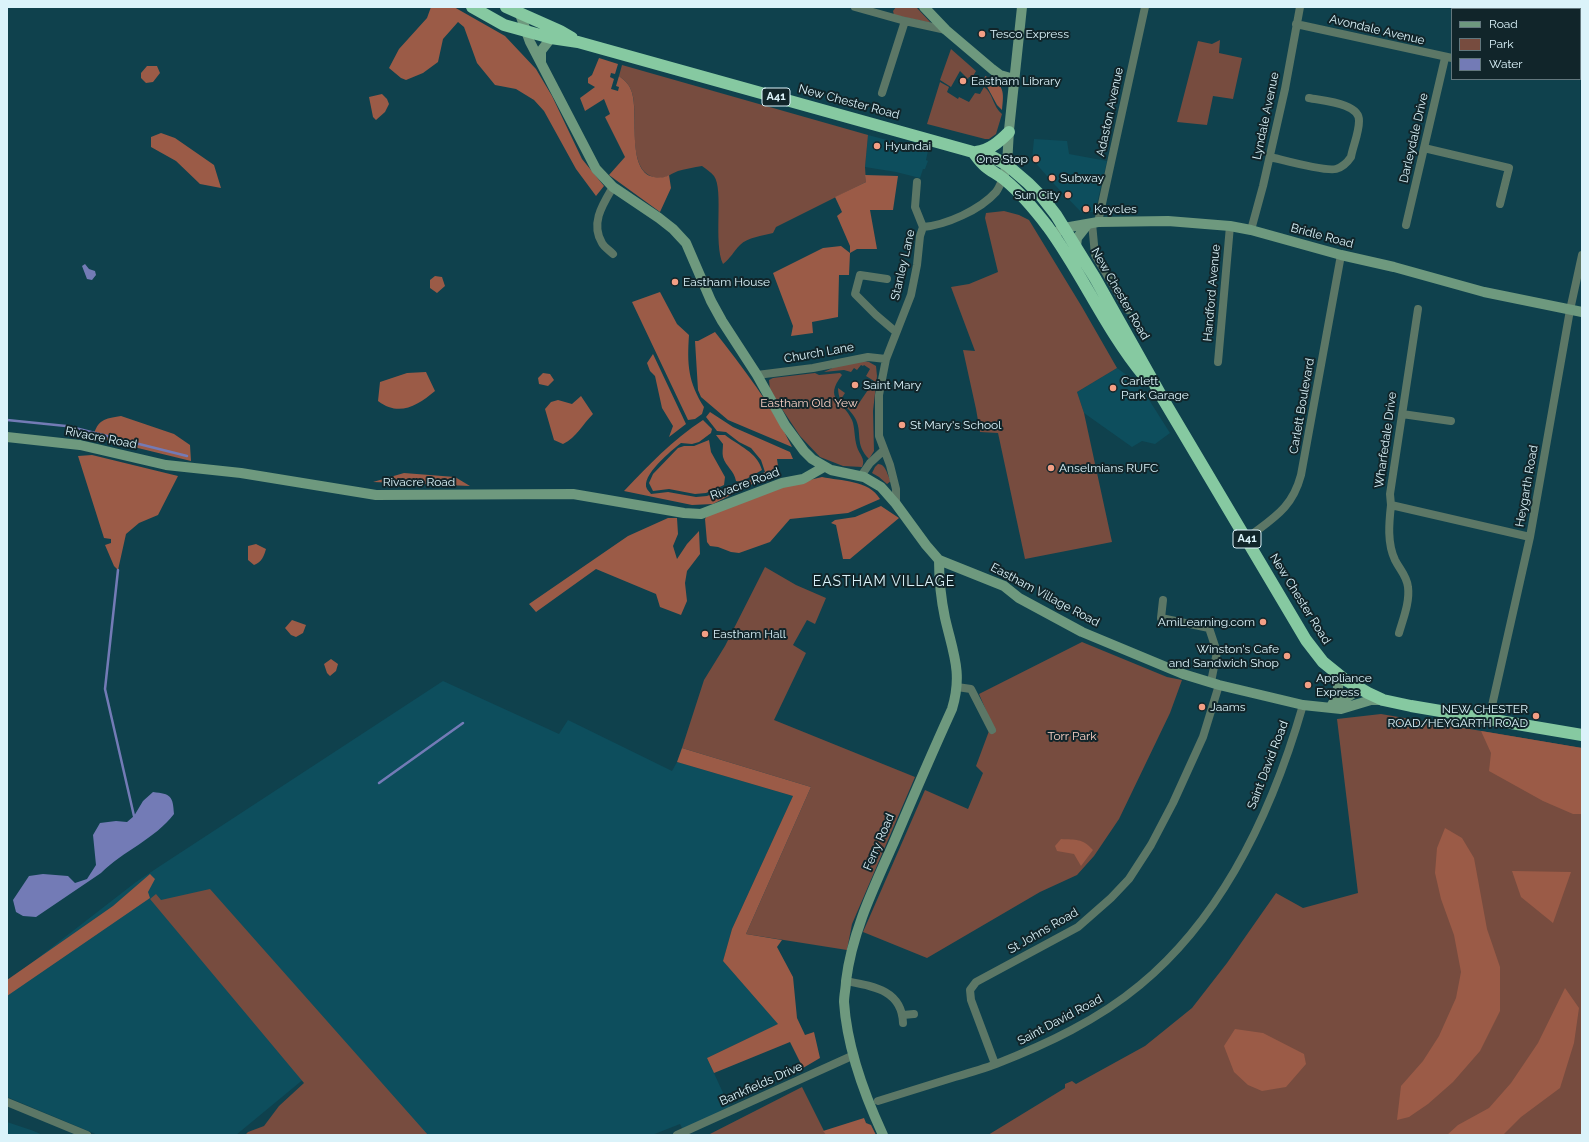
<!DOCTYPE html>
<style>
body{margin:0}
#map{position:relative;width:1589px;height:1142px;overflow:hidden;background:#0f414d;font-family:Raleway,sans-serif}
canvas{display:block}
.frame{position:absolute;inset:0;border:8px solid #dbf3fa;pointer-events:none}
.legend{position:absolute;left:1451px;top:8px;width:130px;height:72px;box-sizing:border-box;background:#11252a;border:1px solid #62777d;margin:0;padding:5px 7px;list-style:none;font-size:12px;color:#dbf3fa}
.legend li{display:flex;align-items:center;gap:8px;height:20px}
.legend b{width:20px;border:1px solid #62777d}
</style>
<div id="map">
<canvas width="1589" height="1142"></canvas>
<div class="frame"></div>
<ul class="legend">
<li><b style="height:5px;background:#6e997e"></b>Road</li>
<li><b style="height:11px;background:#774c3f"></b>Park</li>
<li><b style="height:11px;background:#737bb6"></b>Water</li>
</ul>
</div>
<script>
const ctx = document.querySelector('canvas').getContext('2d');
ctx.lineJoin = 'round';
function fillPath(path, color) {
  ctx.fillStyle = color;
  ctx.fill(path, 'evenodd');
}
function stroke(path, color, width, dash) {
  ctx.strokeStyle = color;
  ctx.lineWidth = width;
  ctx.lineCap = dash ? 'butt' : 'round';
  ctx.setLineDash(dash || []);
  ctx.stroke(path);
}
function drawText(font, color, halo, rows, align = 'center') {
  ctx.font = font + ' Raleway,sans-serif';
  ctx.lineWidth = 4;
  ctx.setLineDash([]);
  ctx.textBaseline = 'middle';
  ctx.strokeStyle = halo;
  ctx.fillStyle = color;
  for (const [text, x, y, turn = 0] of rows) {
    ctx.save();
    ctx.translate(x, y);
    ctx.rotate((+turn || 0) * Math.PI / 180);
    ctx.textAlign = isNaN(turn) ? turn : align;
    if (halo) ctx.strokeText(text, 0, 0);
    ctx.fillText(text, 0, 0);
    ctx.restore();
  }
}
fillPath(new Path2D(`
 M868,135L928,151L926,160L928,161L925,169H923L920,178L896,172L865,167Z
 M1034,139L1067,141L1069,154L1107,161L1095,212H1081L1054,184L1032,159Z
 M1117,368L1139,384L1170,433L1155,444L1142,441L1132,447L1084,413L1077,392Z
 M443,681L559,734L568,720L672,771L677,762L793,796L732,929L723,961L779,1024L707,1058L730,1108L683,1130L680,1124L652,1135H352L305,1078L236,1135H98L7,1097V982L136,882L157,868Z
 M7,1122L31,1130L43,1135H7Z`), '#0d4e5d');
fillPath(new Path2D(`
 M896,7H916L931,23L894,15L893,11Z
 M1220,40L1219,53L1242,58L1233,99L1213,96L1207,125L1177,122L1198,41L1212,44Z
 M951,49L976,71L972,78L969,77L968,79L960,71L951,87L940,80Z
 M622,65L868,135L865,167L866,182L776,227L773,233C762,236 748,237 740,245C734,251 730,259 723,264C713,243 724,189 714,176C711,172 706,169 702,166C694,167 686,169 678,171C672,173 667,178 661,178C622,178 641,112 631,90C629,84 624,80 619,76Z
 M940,82L949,87L947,92L958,99L959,97L969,102L975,93L980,94L984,87C993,93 993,107 1002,114L996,134L989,139H985L927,124Z
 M1004,211L1019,215L1029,220L1082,307L1117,368L1077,392L1084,413L1112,542L1025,559L998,433L980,432L976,409L963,350L975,351L951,287L969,284L998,272L985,218L986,213Z
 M864,361L869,362L876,366L877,376L873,411L874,451L869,459C854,444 863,432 855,418C847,404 839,407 838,388L845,393L841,399L855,409L874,381L866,376L870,369L864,365L863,366L861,365L857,370L854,368L851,372L844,370L824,372L841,364Z
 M815,373L819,375L840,373L842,375C823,400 843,400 852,420C855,427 854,438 857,447C859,454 866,459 862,467L843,466L820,457L800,436L770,391L769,380L773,378Z
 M878,464C886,464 887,475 891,481L887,484L879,477L872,473L875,467Z
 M765,567L796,585L826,598L815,624L807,620L793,645L806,653L774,720L915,777L852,924L847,950L746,934L811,787L682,748L704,680L725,646Z
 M1082,642L1167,677L1182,680L1170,713L1119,819L1094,856L1077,875L1040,892L927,958L863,932L925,790L968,809L983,773L976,766L989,731L994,729L979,694Z
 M1381,714L1582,748V1135H988L1065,1088V1084L1072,1081L1076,1084L1145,1046L1192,1008L1227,963L1276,893L1303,908L1358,893L1337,719Z
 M210,889L428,1135H245L248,1132L264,1126L279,1106L304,1083L150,899L156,894L161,900Z
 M802,1087L826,1135H708Z`), '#774c3f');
fillPath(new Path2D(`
 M431,7H454L505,36L536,69L552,96L582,159L604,186L596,196L576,169L544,111L534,100L516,89L495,85L477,63L464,27L458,22L443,39L438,62L423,73L406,80L401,78L389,68L399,49L427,18Z
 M599,58L618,64L615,74L611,73L610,77L614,79L611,89L618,91L619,87L616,86L619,76C624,80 629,84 631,90C640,110 625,172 654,177C660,178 664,178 669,175L671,188L660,212L609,175L625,157L605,117L610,114L604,99L585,111L580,98L595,87L588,83V78L592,75Z
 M147,66H157L160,73L153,82L146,83L141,78V73Z
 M985,76C1005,84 1004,92 1002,110L997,105L984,81Z
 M382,94L387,99L389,104L385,112L376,120L373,117L369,97Z
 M161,133L175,138L214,165L221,188L200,184L176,161L151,147V137Z
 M865,175L898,176L893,210H870L877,249H857L850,253L849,275H839L838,317L812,322L813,333L791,336L793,326L773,273L823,248L841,246L850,253V246L837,216L842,212L835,197L866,182Z
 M435,276L442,277L445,286L437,293L430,288V280Z
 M660,292L677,324L689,335C687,364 688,382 704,407L702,414L695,419L688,420L632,302Z
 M715,332C743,368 772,405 792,447L728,420L701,397L698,390L695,341H698Z
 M653,354L686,424L669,437L673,426L662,408L655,376L650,371L647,363Z
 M426,372L435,391C417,406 399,417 378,401L380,382L407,373Z
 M543,373L550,374L554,380L548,386L539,384L538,378Z
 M581,396L593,414C582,425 577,437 563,444L554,440L545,409L551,402L558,400L572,404Z
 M710,412L733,427L790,452L793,459H777L778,466L772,474L713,504L692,505L624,491C649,465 672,440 703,420L712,429L711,433L699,442L692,444L681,443C672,450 640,476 647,489C648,491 650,492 651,494L668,492L696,497L707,496L734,485H740L765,472L761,460L751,448L739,442L726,432L717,431L706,417Z
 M121,416L174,434L190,445L191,461L93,437C98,419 104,419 121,416Z
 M716,435H725C739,446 757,452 762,470L741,482L736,481C734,470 726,467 723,457C722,453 723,448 723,444Z
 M709,440L711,452L725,477L724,485L706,493L695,494L669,489L653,491L649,483L653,474L678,448L684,446H694Z
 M92,455L178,476L158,515L139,523L126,534L118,570L114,566L105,545L111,543V539L104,538L78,456Z
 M404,473L455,477L470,486L373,482Z
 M822,477C841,481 869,480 880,499L848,513L790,519L770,542L739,553L731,552L718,547L710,546L707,542L705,519L708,514L772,489Z
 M881,506L899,518L850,559H843L836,525L831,523L835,520L855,517Z
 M668,518H677L678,534L673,546L677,559L687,544L699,531L700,554L687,571L685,583L687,601L681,615L660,607L656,594L596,569L536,612L529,604L628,536Z
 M256,544L266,549C264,556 262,562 254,565L248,560V546Z
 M292,620L306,625L303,633L296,637L291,635L285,628Z
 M331,659L338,664L336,671L330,676L327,673L324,664Z
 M1481,731L1582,748V814H1573L1543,801L1489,771L1491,753Z
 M682,748L811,787L746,934L782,940L777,947L793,977L797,1018L805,1035L814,1032L820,1058L803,1068L790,1042L714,1073L707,1058L778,1024L723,961L732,929L793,796L677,762Z
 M1445,828L1462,838L1474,858L1487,929L1500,967V1011L1480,1051L1453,1082L1428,1104L1409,1117L1397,1120L1401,1086L1423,1061L1439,1036L1456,998L1461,972L1454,935L1441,899L1435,873L1437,848Z
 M1061,839C1076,840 1082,838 1093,850L1081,866L1074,854L1057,851L1055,846Z
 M1512,871L1571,872L1553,923L1521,897Z
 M150,874L155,879L148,892L150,898L7,996V980L113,906Z
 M1565,988L1579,1008L1574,1043L1560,1088L1521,1117L1503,1135H1447L1458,1125L1489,1108L1511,1083L1538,1043Z
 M1235,1029L1263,1033L1304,1054L1306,1064L1286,1087L1262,1091L1248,1085L1234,1072L1224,1046Z
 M864,1118L866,1123L871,1125L876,1135H826L823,1131Z`), '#9b5b47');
fillPath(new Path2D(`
 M85,264L89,269L95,271L96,275L92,280L87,279L82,266Z
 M153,792C171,794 173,796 174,814C155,839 123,851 101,873L36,917L23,916L16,912L13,900L29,876L43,874L68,876L75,883L87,879L96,865L93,835L100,823L116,821L127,822L134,816L143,801Z`), '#737bb6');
stroke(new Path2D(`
 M7,420L66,426
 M75,428L187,456
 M118,570L105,689L134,816
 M379,783L463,723`), '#737bb6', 2.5);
stroke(new Path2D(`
 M855,7L905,21L946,30
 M1482,9L1483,7
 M1296,24L1452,58
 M882,93L905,21
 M1424,148L1509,168L1500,204
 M1270,157C1283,160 1325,172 1336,169C1343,167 1347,163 1351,157C1353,146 1359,133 1359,121C1360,103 1323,101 1309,98
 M917,182L915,207L923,227
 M1098,222L1145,7
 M1092,223L1095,255L1128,310
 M1406,225L1445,58
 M1251,230L1263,186L1285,89L1300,7
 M613,254C609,250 604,247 602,243C590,223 603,204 613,187
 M887,279L860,275L855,294L876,315L896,332
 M1418,309L1390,494L1391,505L1530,537
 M1218,362L1230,226
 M757,375L813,368L868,357L886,359
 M1402,414L1451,421
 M861,476L870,463L884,450
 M896,504V489L890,465L879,436V395L886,359L911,295L917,265L920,236L923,227C946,225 980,210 996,192C999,188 1001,183 1003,178
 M1391,505C1389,523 1387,543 1395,560C1400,570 1407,576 1408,587C1410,602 1403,619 1399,633
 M1246,539C1273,518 1292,509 1301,475L1341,255
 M1163,600L1161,618L1209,628L1217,652L1211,682
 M957,687L971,689L992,730
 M1489,719L1530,537L1570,310L1582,255
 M846,981C873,986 902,990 903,1023
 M903,1015L914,1014
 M995,1064L971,1000L970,990L976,982L1078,927L1111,898L1129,879L1151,845L1173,803L1203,737L1219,685
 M878,1101C904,1093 929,1085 955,1077C969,1073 983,1069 996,1064C1047,1044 1098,1020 1140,985C1225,915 1273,809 1303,705
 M7,1102L87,1135
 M677,1135L854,1055`), '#5c7766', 8);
stroke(new Path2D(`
 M924,7L946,30L992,69L1000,75L1014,79
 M520,14L530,42L596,169L613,187L659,218L673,229L686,243L711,301L722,321L757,375L785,425L804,451L812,459L831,470L864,477L881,487L896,504L926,545L939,560L1004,586L1019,598L1082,632L1183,674L1219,685L1303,705L1341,709L1371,700H1383
 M541,62V51L551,38
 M1003,178L1007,165L1009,130L1022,7
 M1053,234L1064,228L1098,222L1168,221L1230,226L1251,230L1341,255L1394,267L1484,292L1582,312
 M1076,246L1077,238L1088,224
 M7,437L80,445L166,465L241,473L376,495L573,494L684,513L701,514L782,483L803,479L824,467
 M1331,707L1354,693L1362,690
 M1331,707C1338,696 1339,687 1338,674
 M883,1135C864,1094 847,1048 844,1002C844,995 846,988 846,981C852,932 874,887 894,842C913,797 932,753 952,709C963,673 953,653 945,618C941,599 939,579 939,560`), '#6e997e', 10);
stroke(new Path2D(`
 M472,7L504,25L551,38L578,42L973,152L991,156L1007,165L1028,183L1042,197L1056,215L1095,278L1163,399L1306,640L1323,662L1344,679L1368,693L1383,700L1411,706L1582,735
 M506,7L560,31L572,38
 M973,152C977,157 980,162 985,166C991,171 999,175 1005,180C1022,194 1035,210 1048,227C1083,275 1106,330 1144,376
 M976,152C990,150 999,142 1009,132`), '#86c9a1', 12);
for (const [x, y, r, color] of [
 [982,34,4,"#f39f85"],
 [963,81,4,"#f39f85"],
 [877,146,4,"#f39f85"],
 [1036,159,4,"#f39f85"],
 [1052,178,4,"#f39f85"],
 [1068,195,4,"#f39f85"],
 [1086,209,4,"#f39f85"],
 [675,282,4,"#f39f85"],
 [855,385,4,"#f39f85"],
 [1113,388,4,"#f39f85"],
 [902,425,4,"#f39f85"],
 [1051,468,4,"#f39f85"],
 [1263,622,4,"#f39f85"],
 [705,634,4,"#f39f85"],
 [1287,656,4,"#f39f85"],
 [1308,685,4,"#f39f85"],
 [1202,707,4,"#f39f85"],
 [1536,716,4,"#f39f85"]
]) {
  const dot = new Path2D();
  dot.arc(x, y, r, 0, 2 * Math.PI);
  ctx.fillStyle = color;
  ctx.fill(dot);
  stroke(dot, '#11252a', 1.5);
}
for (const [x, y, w] of [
 [776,97,28],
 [1247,539,28]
]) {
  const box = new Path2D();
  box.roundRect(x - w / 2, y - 9, w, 18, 3);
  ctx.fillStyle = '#11252a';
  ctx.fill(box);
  stroke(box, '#dbf3fa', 1);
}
drawText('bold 11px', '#dbf3fa', null, [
 ["A41",776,97],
 ["A41",1247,539]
]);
drawText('12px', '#dbf3fa', '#11252a', [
 ["Avondale Avenue",1377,30,13],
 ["New Chester Road",849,102,15],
 ["Adaston Avenue",1110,112,-78],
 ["Lyndale Avenue",1266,116,-78],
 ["Darleydale Drive",1414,138,-77],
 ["Bridle Road",1322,236,15],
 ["Stanley Lane",903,265,-77],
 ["Handford Avenue",1212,293,-85],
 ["New Chester Road",1120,294,60],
 ["Church Lane",819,353,-10],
 ["Carlett Boulevard",1302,406,-80],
 ["Rivacre Road",101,438,11],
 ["Wharfedale Drive",1386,440,-82],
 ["Rivacre Road",419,482],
 ["Rivacre Road",745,484,-20],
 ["Heygarth Road",1527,486,-80],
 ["Eastham Village Road",1045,595,28],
 ["New Chester Road",1300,599,58],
 ["Saint David Road",1268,765,-69],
 ["Ferry Road",879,842,-67],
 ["St Johns Road",1043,931,-30],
 ["Saint David Road",1060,1020,-28],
 ["Bankfields Drive",761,1084,-24]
]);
drawText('12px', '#dbf3fa', '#11252a', [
 ["Tesco Express",990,34],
 ["Eastham Library",971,81],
 ["Hyundai",885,146],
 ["One Stop",1028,159,"right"],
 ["Subway",1060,178],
 ["Sun City",1060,195,"right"],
 ["Kcycles",1094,209],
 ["Eastham House",683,282],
 ["Carlett",1121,381],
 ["Park Garage",1121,395],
 ["Saint Mary",863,385],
 ["St Mary's School",910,425],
 ["Anselmians RUFC",1059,468],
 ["AmiLearning.com",1255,622,"right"],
 ["Eastham Hall",713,634],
 ["Winston's Cafe",1279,649,"right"],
 ["and Sandwich Shop",1279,663,"right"],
 ["Appliance",1316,678],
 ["Express",1316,692],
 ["Jaams",1210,707],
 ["NEW CHESTER",1528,709,"right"],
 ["ROAD/HEYGARTH ROAD",1528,723,"right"]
], 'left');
drawText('12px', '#f9d1c5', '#11252a', [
 ["Eastham Old Yew",809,403],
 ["Torr Park",1072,736]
]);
ctx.letterSpacing = '1px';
drawText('14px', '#dbf3fa', '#11252a', [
 ["EASTHAM VILLAGE",884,582]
]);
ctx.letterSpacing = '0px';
</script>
